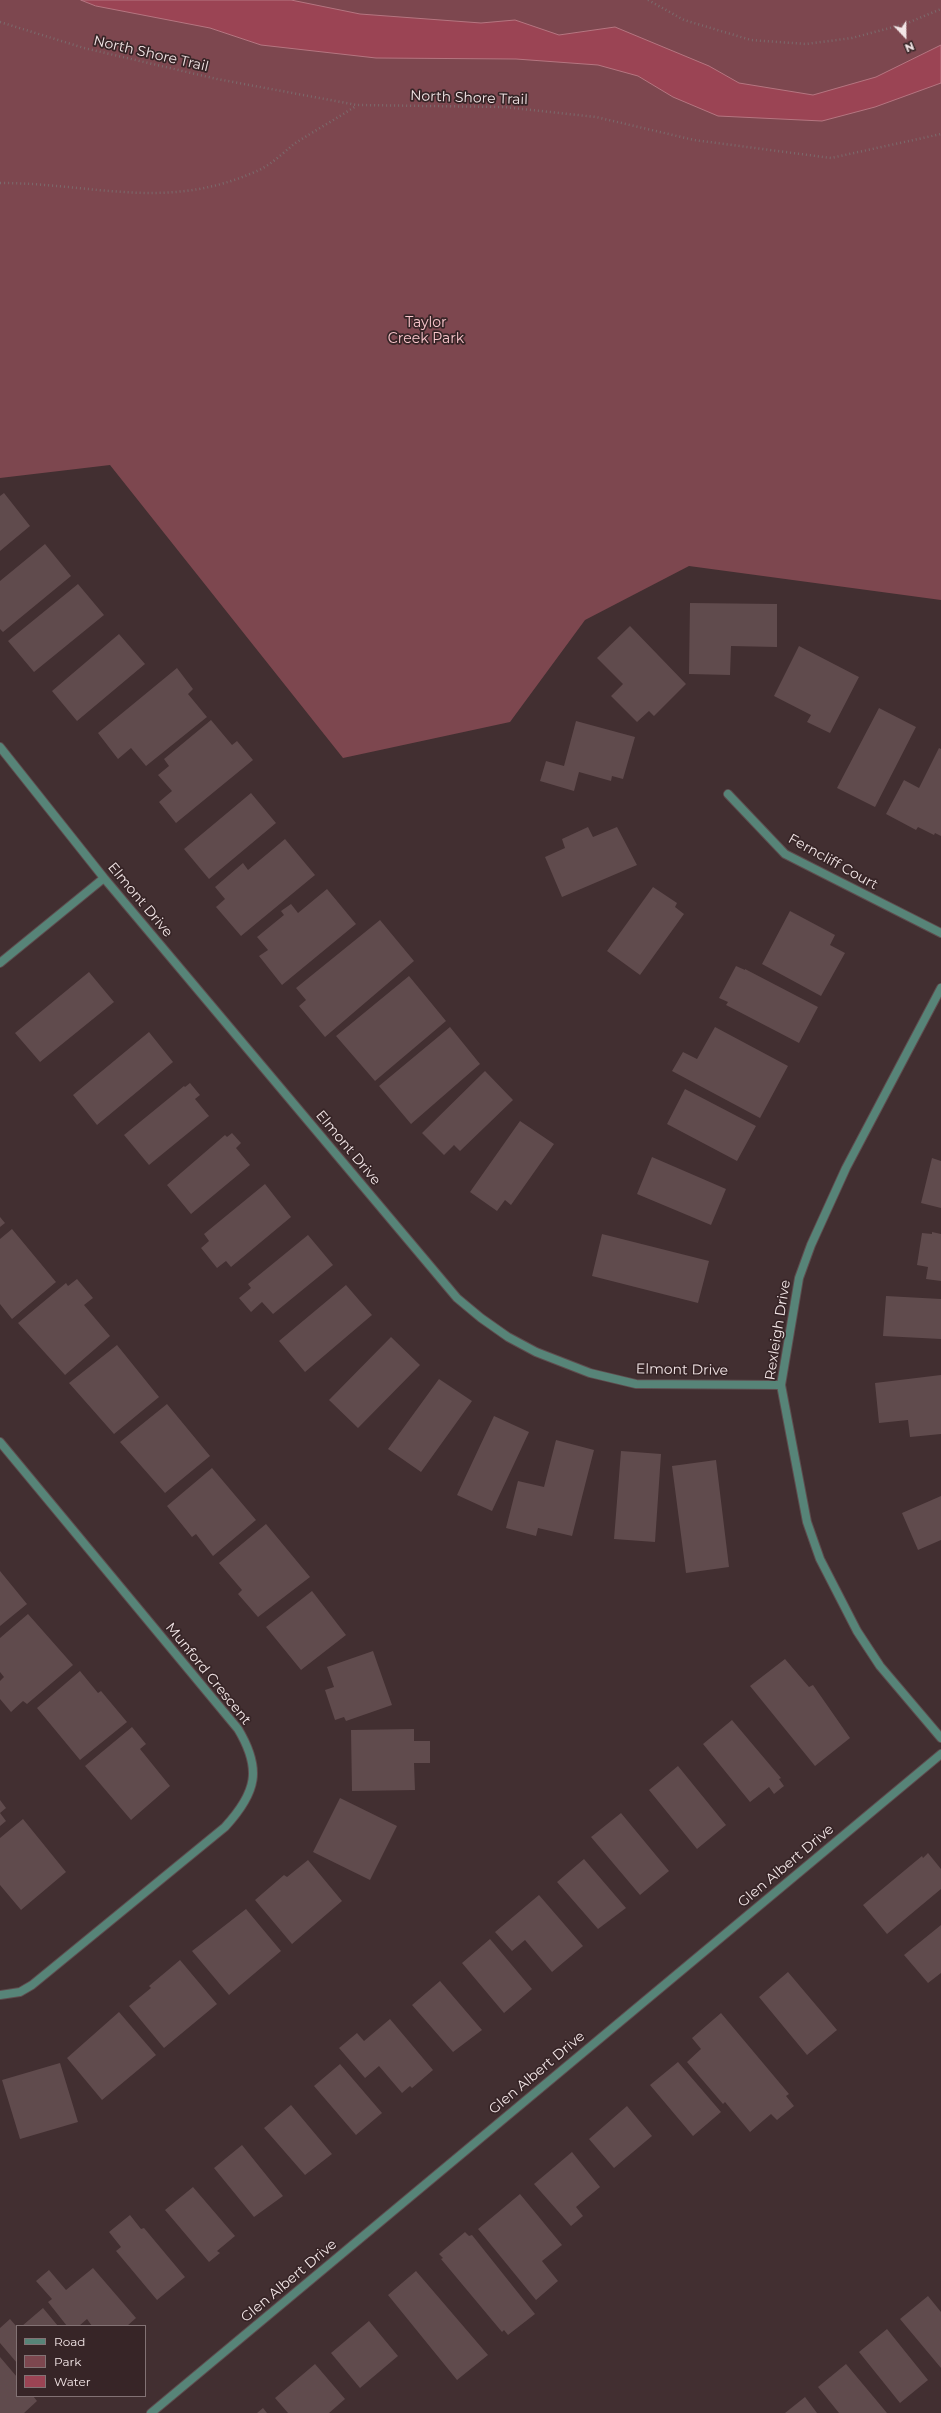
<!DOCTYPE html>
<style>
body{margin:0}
#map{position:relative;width:941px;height:2413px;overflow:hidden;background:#422f31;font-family:Montserrat,sans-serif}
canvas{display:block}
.legend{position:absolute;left:16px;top:2325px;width:130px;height:72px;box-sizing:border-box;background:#372527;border:1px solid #827274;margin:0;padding:5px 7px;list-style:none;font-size:12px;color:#f3e6e7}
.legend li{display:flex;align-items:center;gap:8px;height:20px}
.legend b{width:20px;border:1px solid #827274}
.north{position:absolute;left:885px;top:16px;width:40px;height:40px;-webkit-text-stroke:3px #372527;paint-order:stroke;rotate:158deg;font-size:11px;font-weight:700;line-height:16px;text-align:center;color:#f3e6e7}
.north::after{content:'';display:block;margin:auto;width:14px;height:18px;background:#f3e6e7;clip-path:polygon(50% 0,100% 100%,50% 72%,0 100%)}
</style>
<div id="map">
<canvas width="941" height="2413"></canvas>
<ul class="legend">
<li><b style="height:5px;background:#578478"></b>Road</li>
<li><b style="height:11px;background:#7d474f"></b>Park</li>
<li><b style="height:11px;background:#9b4454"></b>Water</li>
</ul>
<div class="north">N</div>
</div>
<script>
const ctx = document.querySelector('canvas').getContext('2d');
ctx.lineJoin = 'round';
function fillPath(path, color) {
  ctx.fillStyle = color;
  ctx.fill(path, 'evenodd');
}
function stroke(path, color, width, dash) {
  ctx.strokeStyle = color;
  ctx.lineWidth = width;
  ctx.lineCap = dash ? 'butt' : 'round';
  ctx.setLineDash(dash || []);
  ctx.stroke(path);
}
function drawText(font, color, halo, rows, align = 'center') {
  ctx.font = font + ' Montserrat,sans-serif';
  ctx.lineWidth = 3.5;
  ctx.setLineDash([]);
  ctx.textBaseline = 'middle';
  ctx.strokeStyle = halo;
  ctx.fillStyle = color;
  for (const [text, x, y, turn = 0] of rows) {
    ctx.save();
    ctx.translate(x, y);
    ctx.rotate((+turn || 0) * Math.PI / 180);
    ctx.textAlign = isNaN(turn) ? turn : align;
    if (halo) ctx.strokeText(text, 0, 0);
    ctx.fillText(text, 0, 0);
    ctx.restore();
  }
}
fillPath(new Path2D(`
 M0,0H941V600L689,566L585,620L510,722L343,758L110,465L0,478Z`), '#7d474f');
const water = new Path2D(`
 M81,0H291L360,14L481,23L515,20L559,35L615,27L709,66L739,83L813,95L876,77L941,45V83L875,107L822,121L718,116L673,97L638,76L598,65L516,59L376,58L261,45L210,28L96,6Z`);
fillPath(water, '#9b4454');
stroke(water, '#b57580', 1);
fillPath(new Path2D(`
 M4,493L30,526L0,551V496Z
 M45,544L71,576L3,632L0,629V581Z
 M78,584L104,615L34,672L8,641Z
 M690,603L777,604V647L731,646L730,675L689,674Z
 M630,626L686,684L654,716L649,711L637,722L611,696L623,684L597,658Z
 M119,634L145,664L77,721L52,691Z
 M799,646L859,677L830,733L807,722L811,715L774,696Z
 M177,668L193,689L188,694L207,717L146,766L131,748L118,759L98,733Z
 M879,708L916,727L875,807L837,788Z
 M211,720L232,745L237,741L253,760L176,823L159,802L172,791L158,775L169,766L164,759Z
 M576,721L635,737L623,779L612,776L611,781L579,772L574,791L540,781L546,761L564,766Z
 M939,748L941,749V836L935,833L934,835L918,827L916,830L886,814L904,780L919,788Z
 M251,793L276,823L209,879L184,849Z
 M588,827L593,837L617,827L637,865L562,897L545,857L565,848L562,839Z
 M285,839L315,875L241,936L216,907L225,899L215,887L243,863L248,870Z
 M653,887L677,903L675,907L684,914L640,975L607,951Z
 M327,889L356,924L282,985L259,956L268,950L257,937L284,915L281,911L291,904L298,913Z
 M790,911L835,935L830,945L845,953L821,996L762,964Z
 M380,920L414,961L325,1037L299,1006L306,1000L296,988Z
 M736,966L745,970V969L818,1007L799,1043L726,1005L728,1002L719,998Z
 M89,972L114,1002L40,1062L15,1033Z
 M409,976L446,1021L375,1081L336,1036Z
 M450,1027L480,1064L411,1124L379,1086Z
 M715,1027L788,1066L760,1118L672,1071L683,1052L697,1059Z
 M149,1032L173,1062L97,1125L73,1095Z
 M485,1071L513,1100L460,1151L454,1145L444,1155L422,1133Z
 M190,1083L200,1095L195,1099L209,1116L149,1165L124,1135L184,1086L185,1087Z
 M685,1089L756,1126L737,1161L667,1124Z
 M520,1121L554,1144L511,1205L505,1200L497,1211L470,1192Z
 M232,1133L241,1143L236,1148L250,1165L191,1214L167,1185L225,1135L227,1137Z
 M652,1157L726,1189L711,1225L637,1194Z
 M932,1158L941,1161V1208L921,1203Z
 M265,1184L291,1217L231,1267L226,1261L217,1268L201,1248L209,1241L204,1234Z
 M0,1217L5,1223L0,1227Z
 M12,1229L56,1282L12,1319L0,1304V1239Z
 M932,1232L941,1234V1281L926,1279L928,1267L917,1265L922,1233L932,1234Z
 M602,1234L709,1261L698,1303L592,1276Z
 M308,1235L333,1265L273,1314L262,1302L251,1312L239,1298L251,1288L248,1284Z
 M77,1279L93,1298L84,1305L110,1336L65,1375L18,1323L66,1283L68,1286Z
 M346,1285L372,1315L305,1372L279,1341Z
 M886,1296L941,1299V1339L883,1336Z
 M391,1337L420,1365L358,1428L329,1400Z
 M117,1345L159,1397L114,1434L69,1383Z
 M941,1375V1434L910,1437L908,1420L879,1423L875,1383Z
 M439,1379L472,1401L421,1472L388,1449Z
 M167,1404L210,1456L165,1493L120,1442Z
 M494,1416L529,1432L492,1511L457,1495Z
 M556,1440L594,1450L572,1536L538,1528L536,1536L506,1528L518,1481L544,1487Z
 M621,1451L661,1454L655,1542L614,1539Z
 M716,1460L729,1567L686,1573L672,1466Z
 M212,1468L256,1520L213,1556L196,1534L192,1537L167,1506Z
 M941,1496V1540L918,1550L902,1513Z
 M266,1524L310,1577L258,1617L238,1594L242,1590L219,1563Z
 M0,1571L27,1604L0,1626Z
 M312,1591L346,1635L301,1670L266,1627Z
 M28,1614L73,1665L27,1704L23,1701L11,1712L0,1699V1681L4,1677L0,1672V1638Z
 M373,1651L392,1705L346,1721L344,1717L335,1720L325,1690L334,1687L327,1667Z
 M785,1659L809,1687L813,1685L850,1738L815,1766L750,1686Z
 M80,1671L98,1693L101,1691L127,1722L80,1760L37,1708Z
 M732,1720L781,1778L779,1779L784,1786L774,1794L769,1787L750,1802L703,1744Z
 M132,1727L146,1744L140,1749L170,1786L131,1820L85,1766Z
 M414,1729V1741H430V1763H414L415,1790L352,1791L351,1730Z
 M678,1766L726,1825L697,1849L649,1790Z
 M340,1798L397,1826L370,1880L313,1852Z
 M0,1800L6,1808L0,1813Z
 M0,1813L6,1821L0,1826Z
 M621,1813L669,1871L640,1895L591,1837Z
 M23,1819L66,1872L21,1910L0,1885V1838Z
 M928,1853L941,1869V1889L887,1934L863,1905L922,1856L923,1858Z
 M584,1859L626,1908L598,1929L557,1882Z
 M308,1860L342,1901L292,1944L255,1900L284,1875L287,1877Z
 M539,1895L583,1946L552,1972L525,1940L512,1951L495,1932Z
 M246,1909L281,1951L229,1995L192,1951Z
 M941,1925V1973L928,1983L904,1955Z
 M490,1939L532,1989L504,2013L462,1963Z
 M180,1960L217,2004L164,2048L129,2006L151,1988L149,1986Z
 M788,1972L837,2030L807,2055L759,1997Z
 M440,1981L482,2030L453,2052L412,2005Z
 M119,2012L156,2055L102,2100L67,2058Z
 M721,2013L789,2094L786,2096L794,2106L777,2120L771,2114L750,2132L725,2102L723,2104L687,2062L701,2049L692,2038Z
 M390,2019L433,2070L412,2088L410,2086L402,2093L379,2066L365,2078L339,2048L357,2033L364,2041Z
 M678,2062L721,2112L693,2136L650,2085Z
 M60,2063L78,2122L20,2139L2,2080Z
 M340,2064L382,2113L356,2135L314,2086Z
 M291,2105L332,2154L305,2175L264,2128Z
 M627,2106L652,2136L614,2168L589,2139Z
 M242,2145L283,2196L254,2217L214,2168Z
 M572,2152L600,2187L576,2207L583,2216L571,2226L534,2184Z
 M193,2187L235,2236L217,2251L220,2253L209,2262L165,2210Z
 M520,2194L562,2245L542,2261L558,2281L536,2300L478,2229Z
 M130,2215L141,2229L144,2228L185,2277L157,2300L116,2251L121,2247L109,2232Z
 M465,2232L469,2236L472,2235L535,2314L508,2335L504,2330L502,2332L441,2259L443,2258L439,2254Z
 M93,2268L136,2318L127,2326H92L87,2319L79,2326H67L48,2302L52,2299L36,2281L49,2270L66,2290Z
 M416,2271L488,2355L457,2380L388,2295Z
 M928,2296L941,2312V2368L900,2319Z
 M43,2308L58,2326H22Z
 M10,2319L17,2327V2363L0,2343V2328Z
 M369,2321L398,2356L360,2388L331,2353Z
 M887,2329L928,2380L900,2403L859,2352Z
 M0,2357L17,2377V2396H33L37,2401L24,2413H0Z
 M315,2364L345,2399L329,2413H288L275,2398Z
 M846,2364L887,2413H839L818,2387Z
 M805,2397L817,2413H785Z
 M263,2408L267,2413H257Z`), '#604b4d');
const street = new Path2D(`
 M0,747L104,878L457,1298L481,1318L508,1337L536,1352L590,1373L636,1384L781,1385
 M728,794L785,854L941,933
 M0,963L104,878
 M941,988L846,1168L811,1245L799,1278L781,1385L807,1522L820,1559L857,1631L880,1666L941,1738
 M0,1442L238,1729C262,1769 257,1792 225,1827L32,1985L20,1992L0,1995
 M151,2413L941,1754`);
stroke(street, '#5e4c4e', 10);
stroke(new Path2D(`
 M648,0L684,20L751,40L806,44L852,38L905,24L941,9
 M0,22L84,48L217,79L357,105L504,107L596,117L694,140L831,158L941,134
 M0,183C93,183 166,212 257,171C271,165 283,153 294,144C314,131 336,119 356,106`), '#7b6a6c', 2.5, [1, 3]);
stroke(street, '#578478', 8);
drawText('14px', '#f3e6e7', '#372527', [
 ["North Shore Trail",151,54,13],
 ["North Shore Trail",469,98,2],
 ["Ferncliff Court",833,862,29],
 ["Elmont Drive",140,900,50],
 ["Elmont Drive",348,1148,50],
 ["Rexleigh Drive",778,1330,-81],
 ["Elmont Drive",682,1370,1],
 ["Munford Crescent",208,1674,51],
 ["Glen Albert Drive",786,1866,-40],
 ["Glen Albert Drive",537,2073,-40],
 ["Glen Albert Drive",289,2281,-40]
]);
drawText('14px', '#f9c6cc', '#372527', [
 ["Taylor",426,323],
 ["Creek Park",426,339]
]);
</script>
